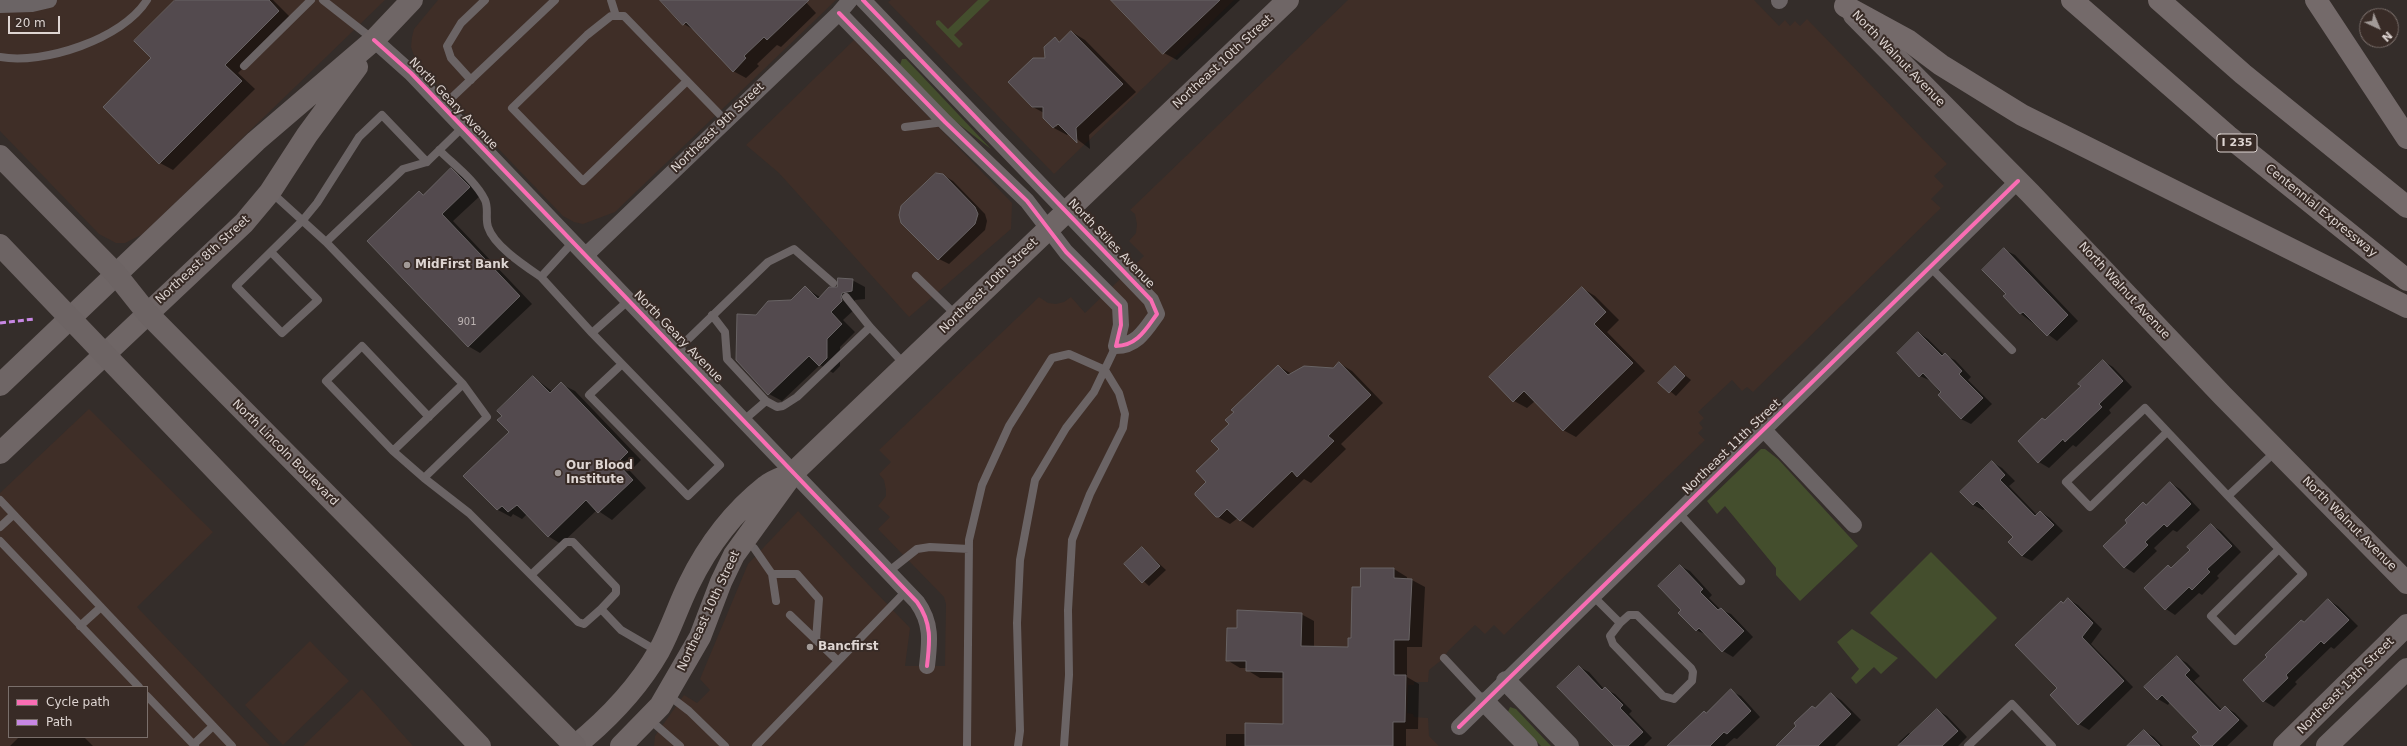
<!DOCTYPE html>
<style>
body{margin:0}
#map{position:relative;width:2407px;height:746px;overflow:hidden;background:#342d2a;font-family:"DejaVu Sans",sans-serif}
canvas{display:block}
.legend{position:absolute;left:8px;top:686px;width:140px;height:52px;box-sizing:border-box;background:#382b26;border:1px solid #7a6f6b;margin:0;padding:5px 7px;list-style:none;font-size:12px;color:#ded5d2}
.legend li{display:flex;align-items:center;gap:8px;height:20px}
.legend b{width:20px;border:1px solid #7a6f6b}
.north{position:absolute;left:2359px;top:8px;width:40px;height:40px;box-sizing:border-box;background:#382b26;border:1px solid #7a6f6b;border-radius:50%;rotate:136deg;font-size:11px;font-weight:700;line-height:16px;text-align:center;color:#ded5d2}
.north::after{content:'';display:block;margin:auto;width:14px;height:18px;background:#a29a97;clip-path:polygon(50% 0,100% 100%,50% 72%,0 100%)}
.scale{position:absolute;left:8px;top:16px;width:52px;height:18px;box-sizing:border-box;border:2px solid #ded5d2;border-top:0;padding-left:5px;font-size:12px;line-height:14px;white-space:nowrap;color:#ded5d2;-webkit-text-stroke:3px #382b26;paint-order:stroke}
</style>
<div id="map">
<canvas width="2407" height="746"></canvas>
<ul class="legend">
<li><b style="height:5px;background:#f96db3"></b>Cycle path</li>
<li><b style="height:5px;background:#c787e3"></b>Path</li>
</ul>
<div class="north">N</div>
<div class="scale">20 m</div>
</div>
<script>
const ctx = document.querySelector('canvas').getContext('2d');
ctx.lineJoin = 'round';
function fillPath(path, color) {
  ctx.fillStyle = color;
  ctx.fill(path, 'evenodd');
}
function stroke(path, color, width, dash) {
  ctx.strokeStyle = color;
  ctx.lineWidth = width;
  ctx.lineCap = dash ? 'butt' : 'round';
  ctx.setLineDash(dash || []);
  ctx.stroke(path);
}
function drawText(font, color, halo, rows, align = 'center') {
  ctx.font = font + ' "DejaVu Sans",sans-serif';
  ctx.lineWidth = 4;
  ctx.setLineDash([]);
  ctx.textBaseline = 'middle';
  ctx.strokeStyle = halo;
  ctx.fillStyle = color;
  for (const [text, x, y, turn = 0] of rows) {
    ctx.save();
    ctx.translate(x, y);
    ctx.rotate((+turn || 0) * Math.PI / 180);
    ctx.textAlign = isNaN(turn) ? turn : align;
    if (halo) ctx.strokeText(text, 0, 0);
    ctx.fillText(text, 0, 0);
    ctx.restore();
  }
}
fillPath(new Path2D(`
 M0,0H385L143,234L125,243H116L99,234L0,131Z
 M438,0H836L615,212L583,224L574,222L563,216L417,64L411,47L412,37L414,29Z
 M891,0H1234L1054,174L888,2Z
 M1348,0H1754L1779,26L1785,20L1790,26L1795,21L1800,26L1807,19L1947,164L1934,176L1944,186L1931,199L1941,208L1753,392L1747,387L1742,391L1732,380L1698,412L1704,418L1699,423L1703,428L1698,433L1705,440L1504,635L1494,625L1485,634L1475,625L1448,651L1444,658L1429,670L1428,682H1414V685H1408L1407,713L1413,714L1414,717L1428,718L1429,736L1439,746H654L655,736L684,695L697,703L710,690L700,679L748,564L798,511L910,628L905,666H945L946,604L944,597L878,529L890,517L878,506L886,496V490L884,480L879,474L891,462L879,450L1039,297L1048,303L1056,304L1064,302L1071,297L1085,313L1144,256L1129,241L1136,233L1137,224L1135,214L1130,210Z
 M854,40L1012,203L1011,229L909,317L779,173L746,145Z
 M89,409L213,532L137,607L270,746H0V493ZM9,687H147V737H9Z
 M310,641L349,681L283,745L245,705Z
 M362,689L413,746H303Z`), '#3f2e27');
fillPath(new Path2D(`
 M978,0H990L954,35L963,44L959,48L936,24V21L939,20L948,29Z
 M902,59H906L991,149L951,118L900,65Z
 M1761,449H1765L1778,459L1858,546L1800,601L1776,575V568L1725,506L1717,514L1707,501Z
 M1931,552L1997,618L1936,679L1870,613Z
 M1852,629L1898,658L1881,674L1874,667L1856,684L1851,678L1859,669L1837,642Z
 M1510,707L1516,709L1551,746H1541L1508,712Z`), '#444e2d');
fillPath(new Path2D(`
 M176,0H273L292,19L238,73L255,89L173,170L160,163L153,58Z
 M672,0H804L816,13L781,47L777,45L757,64L759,66L746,78L733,71L694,30L684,24Z
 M1113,0H1240L1177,60L1164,53Z
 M1072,32L1085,40L1136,92L1089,135L1090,149L1069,133L1067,135L1054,128L1044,118V113L1033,107L1046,59L1055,39L1061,42ZM1062,121L1056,127V124Z
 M451,170L463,177L481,195L453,221L532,304L480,353L468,346L419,192L424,195Z
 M943,175L953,181L985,214L987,221L985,230L949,264L939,259Z
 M2005,250L2015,255L2078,321L2057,341L2021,314L2004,296L2007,294Z
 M852,280L865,287V299L855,300L853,305L855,309L843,320L855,332L840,347V366L833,373L820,365L782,401L769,394L757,316L792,301L805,288L820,297Z
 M1582,288L1595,296L1619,320L1607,332L1645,371L1576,437L1563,430L1535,401L1527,408L1514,401Z
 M1919,333L1928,339L1944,355L1955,360L1971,377L1968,380L1992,404L1971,424L1961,419L1931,381L1920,376Z
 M2103,361L2113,367L2132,387L2109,410L2111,413L2076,447L2073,445L2049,468L2039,462L2046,421L2082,386Z
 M1339,363L1352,371L1383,403L1341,444L1346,449L1311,483L1304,479L1253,528L1238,518L1230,524L1216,516L1207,482L1230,424L1278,366L1292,374L1333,369Z
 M1675,367L1691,380L1676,396L1660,383Z
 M533,377L553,392L561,384L575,391L641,460L630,471L646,488L612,520L597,510L561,544L548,536L527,514L522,519L513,514L511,517L498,510L465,476L510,432Z
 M1992,462L2002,468L2015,481L2009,486L2037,515L2041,512L2050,518L2063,531L2032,561L2022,556L2014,537L1986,508L1983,510L1973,505Z
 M2170,483L2180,489L2200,510L2177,532L2173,530L2154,548L2157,551L2134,573L2124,567Z
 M2211,525L2221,531L2241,552L2217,576L2219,578L2202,595L2199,593L2175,615L2166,609L2168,566L2172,569L2192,550Z
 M1142,548L1166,570L1149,586L1125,564Z
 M1680,566L1690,571L1712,595L1709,598L1721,610L1731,614L1753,637L1733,657L1723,651L1707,635L1696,630L1683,610Z
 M1394,569L1407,577V580H1412L1425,587L1422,647H1407V677L1419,684L1418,729H1406V746H1226V734H1246L1284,725V678H1260L1247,670V668H1240L1227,660L1238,629L1301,614L1314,621V647L1349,648L1361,588Z
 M2068,599L2078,605L2102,629L2091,644L2133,687L2089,730L2079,724L2058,688Z
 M2328,600L2338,606L2358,626L2334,649L2331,647L2295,682L2297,684L2274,707L2264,701Z
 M2177,657L2187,663L2200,676L2194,681L2222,710L2225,707L2235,713L2248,726L2227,746H2203L2199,732L2170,702L2168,705L2158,699L2146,687Z
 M1579,667L1589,672L1604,689L1615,694L1632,711L1629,714L1652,738L1644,746H1616Z
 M1731,691L1741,696L1760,717L1737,739L1734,738L1725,746H1669Z
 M1831,694L1841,700L1861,720L1835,746H1777Z
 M1937,710L1947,716L1967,737L1958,746H1903L1899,742L1909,733L1911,735Z
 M2144,731L2154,737L2163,746H2129Z
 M19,737H84L93,746H10Z`), '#0007');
const building = new Path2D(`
 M175,0H269L279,11L225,65L242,81L159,164L103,107L151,58L134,41Z
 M660,0H809L767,40L764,37L744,56L746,58L733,72L686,22L683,25Z
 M1111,0H1220L1163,54Z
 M1071,31L1123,84L1076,128L1077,143L1058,124L1053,128L1043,118V107H1032L1008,82L1033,58H1045L1044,47L1055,37L1059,42Z
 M451,168L470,187L442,214L520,296L468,347L367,241L419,191L423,195Z
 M936,173L943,174L975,207L978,214L975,224L938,260L901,223L899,215L901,206Z
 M2004,248L2068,315L2047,336L2023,312L2020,314L2003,296L2006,294L1982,270Z
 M838,278L853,279L852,291L842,293L841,297L842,301L831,312L842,324L827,339V358L819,366L809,356L768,395L736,360L737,314L756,315L768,301L791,300L805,286L818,299L829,287H837Z
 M1582,287L1606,312L1594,324L1633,363L1563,431L1524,391L1513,402L1489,377Z
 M1918,332L1942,356L1945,353L1962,371L1959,374L1983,398L1961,419L1938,395L1941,392L1923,373L1919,377L1897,353Z
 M2103,360L2123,381L2099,404L2102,407L2065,442L2063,439L2038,463L2018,441L2042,418L2045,420L2081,386L2078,384Z
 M1339,362L1371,395L1328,436L1334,441L1297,477L1292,471L1240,521L1227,509L1219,517H1216L1195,495V493L1206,482L1196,471L1219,449L1211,441L1229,424L1225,420L1234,412L1231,410L1278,365L1288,375L1304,366L1333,368Z
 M1675,366L1685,376L1669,393L1658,383Z
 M533,376L550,393L561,382L628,452L617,463L633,480L598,513L586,500L548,537L517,505L508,512L502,506L497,510L463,476L509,432L497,420L502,416L497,411Z
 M1992,461L2005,475L2000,480L2035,516L2040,511L2054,525L2022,556L2008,542L2013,537L1977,501L1973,505L1960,492Z
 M2170,482L2191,504L2167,527L2164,524L2145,542L2148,545L2124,568L2103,546L2127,523L2125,520L2143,502L2146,505Z
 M2211,524L2232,546L2207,569L2210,572L2192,590L2189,587L2165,610L2144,588L2168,565L2171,568L2190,550L2187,547Z
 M1142,547L1160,566L1142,583L1124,564Z
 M1680,565L1703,589L1700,592L1718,610L1721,608L1744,631L1722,652L1699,628L1696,631L1678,613L1681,610L1658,586Z
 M1361,568H1394V578L1412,579L1409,640H1394V675H1406L1405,722H1393V746H1245V723L1283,724V672L1246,671V661H1226L1227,628H1237V610L1302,613L1301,646L1348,647V638H1351L1352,587H1360Z
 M2068,598L2093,623L2082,637L2124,681L2078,725L2050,695L2057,688L2015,645L2061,601L2063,603Z
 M2328,599L2349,620L2324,644L2321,641L2286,675L2288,678L2263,702L2243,680L2267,657L2265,655L2301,620L2304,622Z
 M2177,656L2190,670L2185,675L2220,711L2225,706L2239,720L2212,746H2201L2192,737L2198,732L2162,695L2157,700L2144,687Z
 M1579,666L1602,690L1605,687L1623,705L1620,708L1643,732L1628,746H1614L1557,687Z
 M1731,689L1751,711L1727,734L1724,732L1710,746H1667L1704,711L1706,713Z
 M1831,693L1851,714L1818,746H1776L1796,726L1794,723L1812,706L1815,708Z
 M1937,709L1958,731L1942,746H1898Z
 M2144,730L2160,746H2127Z`);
fillPath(building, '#534a4e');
stroke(building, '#686364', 1);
stroke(new Path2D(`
 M323,0L374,40
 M611,0L616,16
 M0,57C43,65 123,39 147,0
 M244,66L311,0
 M471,80L451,58L447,46L461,23L485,0
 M687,81L583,181L512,108L587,35L611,16H624L726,121
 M443,106L555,0
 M905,127L944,122
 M439,150C454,165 475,180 485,200C489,209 485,218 488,227C494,246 525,266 541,277
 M271,192L326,242L463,384L393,451L424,478L469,513L578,622L584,624L601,609L621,630L657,651
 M326,242L403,169L427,162L463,127
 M573,242L541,277L592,333L629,300
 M271,252L318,300L282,333L236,286L303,220L317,203L359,137L382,115L427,162
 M1930,267L2012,350
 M916,276L957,316
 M846,297L870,327L905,365
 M712,315L725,332L727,359L766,401L777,407L783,406L797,397L870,327
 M592,333L720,465L688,496L589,395L622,364
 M677,350L768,262L794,249L833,283
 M744,420L766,401
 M2167,432L2090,507L2066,482L2145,408L2228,496
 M393,451L326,381L362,346L429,417
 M2276,451L2228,496L2303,574L2235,641L2211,616L2279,549
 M424,478L487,417L463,384
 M0,500L232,746
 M1679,513L1741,581
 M0,527L13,515
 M0,541L139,687
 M744,541L754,548L772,574L776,601
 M888,572L917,549L930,547L969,549
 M772,574H797L819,599L816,640
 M531,575L566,542H573L616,587V593L601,609
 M1593,596L1620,623L1629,615H1637L1691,668L1693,672L1692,681L1674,699L1663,696L1613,644L1610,636L1620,623
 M790,615L838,661
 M80,626L101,607
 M1444,658L1485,702
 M668,695L689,711L725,746
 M147,696L195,746
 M649,719L680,746
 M194,744L213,726
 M756,746L906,591
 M967,746L969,540L982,485L1009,426L1052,358L1069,354L1105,370L1119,393L1125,414L1123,428L1090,494L1072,540L1068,610L1069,675L1064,746
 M1018,746L1020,731L1017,623L1020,560L1035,480L1066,428L1094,392L1116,346
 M1968,746L2012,704L2052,746`), '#6b6465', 8);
stroke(new Path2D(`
 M1779,1L1780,0
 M0,5L32,4L49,0
 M839,13L945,122L1027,201L1066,252L1120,306L1121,325L1116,346C1137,346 1146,329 1157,314L1151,300L863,0
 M374,40L411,73L917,602C932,623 930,641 927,666
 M586,255L839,13L850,0
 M1764,430L1854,525
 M1459,727L2018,181`), '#6b6465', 16);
stroke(new Path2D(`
 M1506,681L1569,746
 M1485,702L1528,746`), '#6b6465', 20);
stroke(new Path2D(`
 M1854,15L2030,193L2222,395L2407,583
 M0,385L256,141L374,40L412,0
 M0,453L244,223L270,192L307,135L357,67
 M575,746C608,719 638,688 659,651C671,629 678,606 689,584C707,547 733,512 766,486C773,480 784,477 793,473
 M621,746L660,706L700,637L721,582L734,555L794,472L1288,0
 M2284,746L2407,625
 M2327,746L2407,669`), '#6f6666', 22);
stroke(new Path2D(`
 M0,156L116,274L147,313L575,746
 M0,245L480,746`), '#6d6464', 22);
stroke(new Path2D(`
 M2072,0L2228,136L2407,280
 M2159,0L2243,74L2407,207
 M2316,0L2407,138
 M1845,6L1909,41L1941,65L2022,115L2407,307`), '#746a6a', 22);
stroke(new Path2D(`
 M0,323L34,319`), '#c787e3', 3, [6, 3]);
stroke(new Path2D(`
 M839,13L945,122L1027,201L1066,252L1120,306L1121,325L1116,346C1137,346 1146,329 1157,314L1151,300L863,0
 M374,40L411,73L917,602C932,623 930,641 927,666
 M1459,727L2018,181`), '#f96db3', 4);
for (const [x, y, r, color] of [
 [407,265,4,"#a29a97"],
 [558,473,4,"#a29a97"],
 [810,647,4,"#a29a97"]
]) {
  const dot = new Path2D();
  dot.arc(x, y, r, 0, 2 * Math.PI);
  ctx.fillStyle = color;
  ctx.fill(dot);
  stroke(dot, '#382b26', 1.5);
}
drawText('10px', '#bbb2b1', null, [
 ["901",467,322]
]);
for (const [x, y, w] of [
 [2237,143,40]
]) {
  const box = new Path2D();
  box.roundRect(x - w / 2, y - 9, w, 18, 3);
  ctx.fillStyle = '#382b26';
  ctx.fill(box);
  stroke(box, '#ded5d2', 1);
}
drawText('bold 11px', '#ded5d2', null, [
 ["I 235",2237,143]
]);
drawText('12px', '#ded5d2', '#382b26', [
 ["North Walnut Avenue",1898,59,46],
 ["Northeast 10th Street",1223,62,-43],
 ["North Geary Avenue",453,104,46],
 ["Northeast 9th Street",718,128,-44],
 ["Centennial Expressway",2321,211,39],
 ["North Stiles Avenue",1111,244,46],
 ["Northeast 8th Street",203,260,-43],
 ["Northeast 10th Street",989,286,-44],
 ["North Walnut Avenue",2124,291,47],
 ["North Geary Avenue",678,337,46],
 ["Northeast 11th Street",1732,447,-44],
 ["North Lincoln Boulevard",285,453,45],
 ["North Walnut Avenue",2349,524,45],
 ["Northeast 10th Street",709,611,-65],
 ["Northeast 13th Street",2346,686,-45]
]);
drawText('bold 12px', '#ded5d2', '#382b26', [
 ["MidFirst Bank",415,265],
 ["Our Blood",566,466],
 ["Institute",566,480],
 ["Bancfirst",818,647]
], 'left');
</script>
